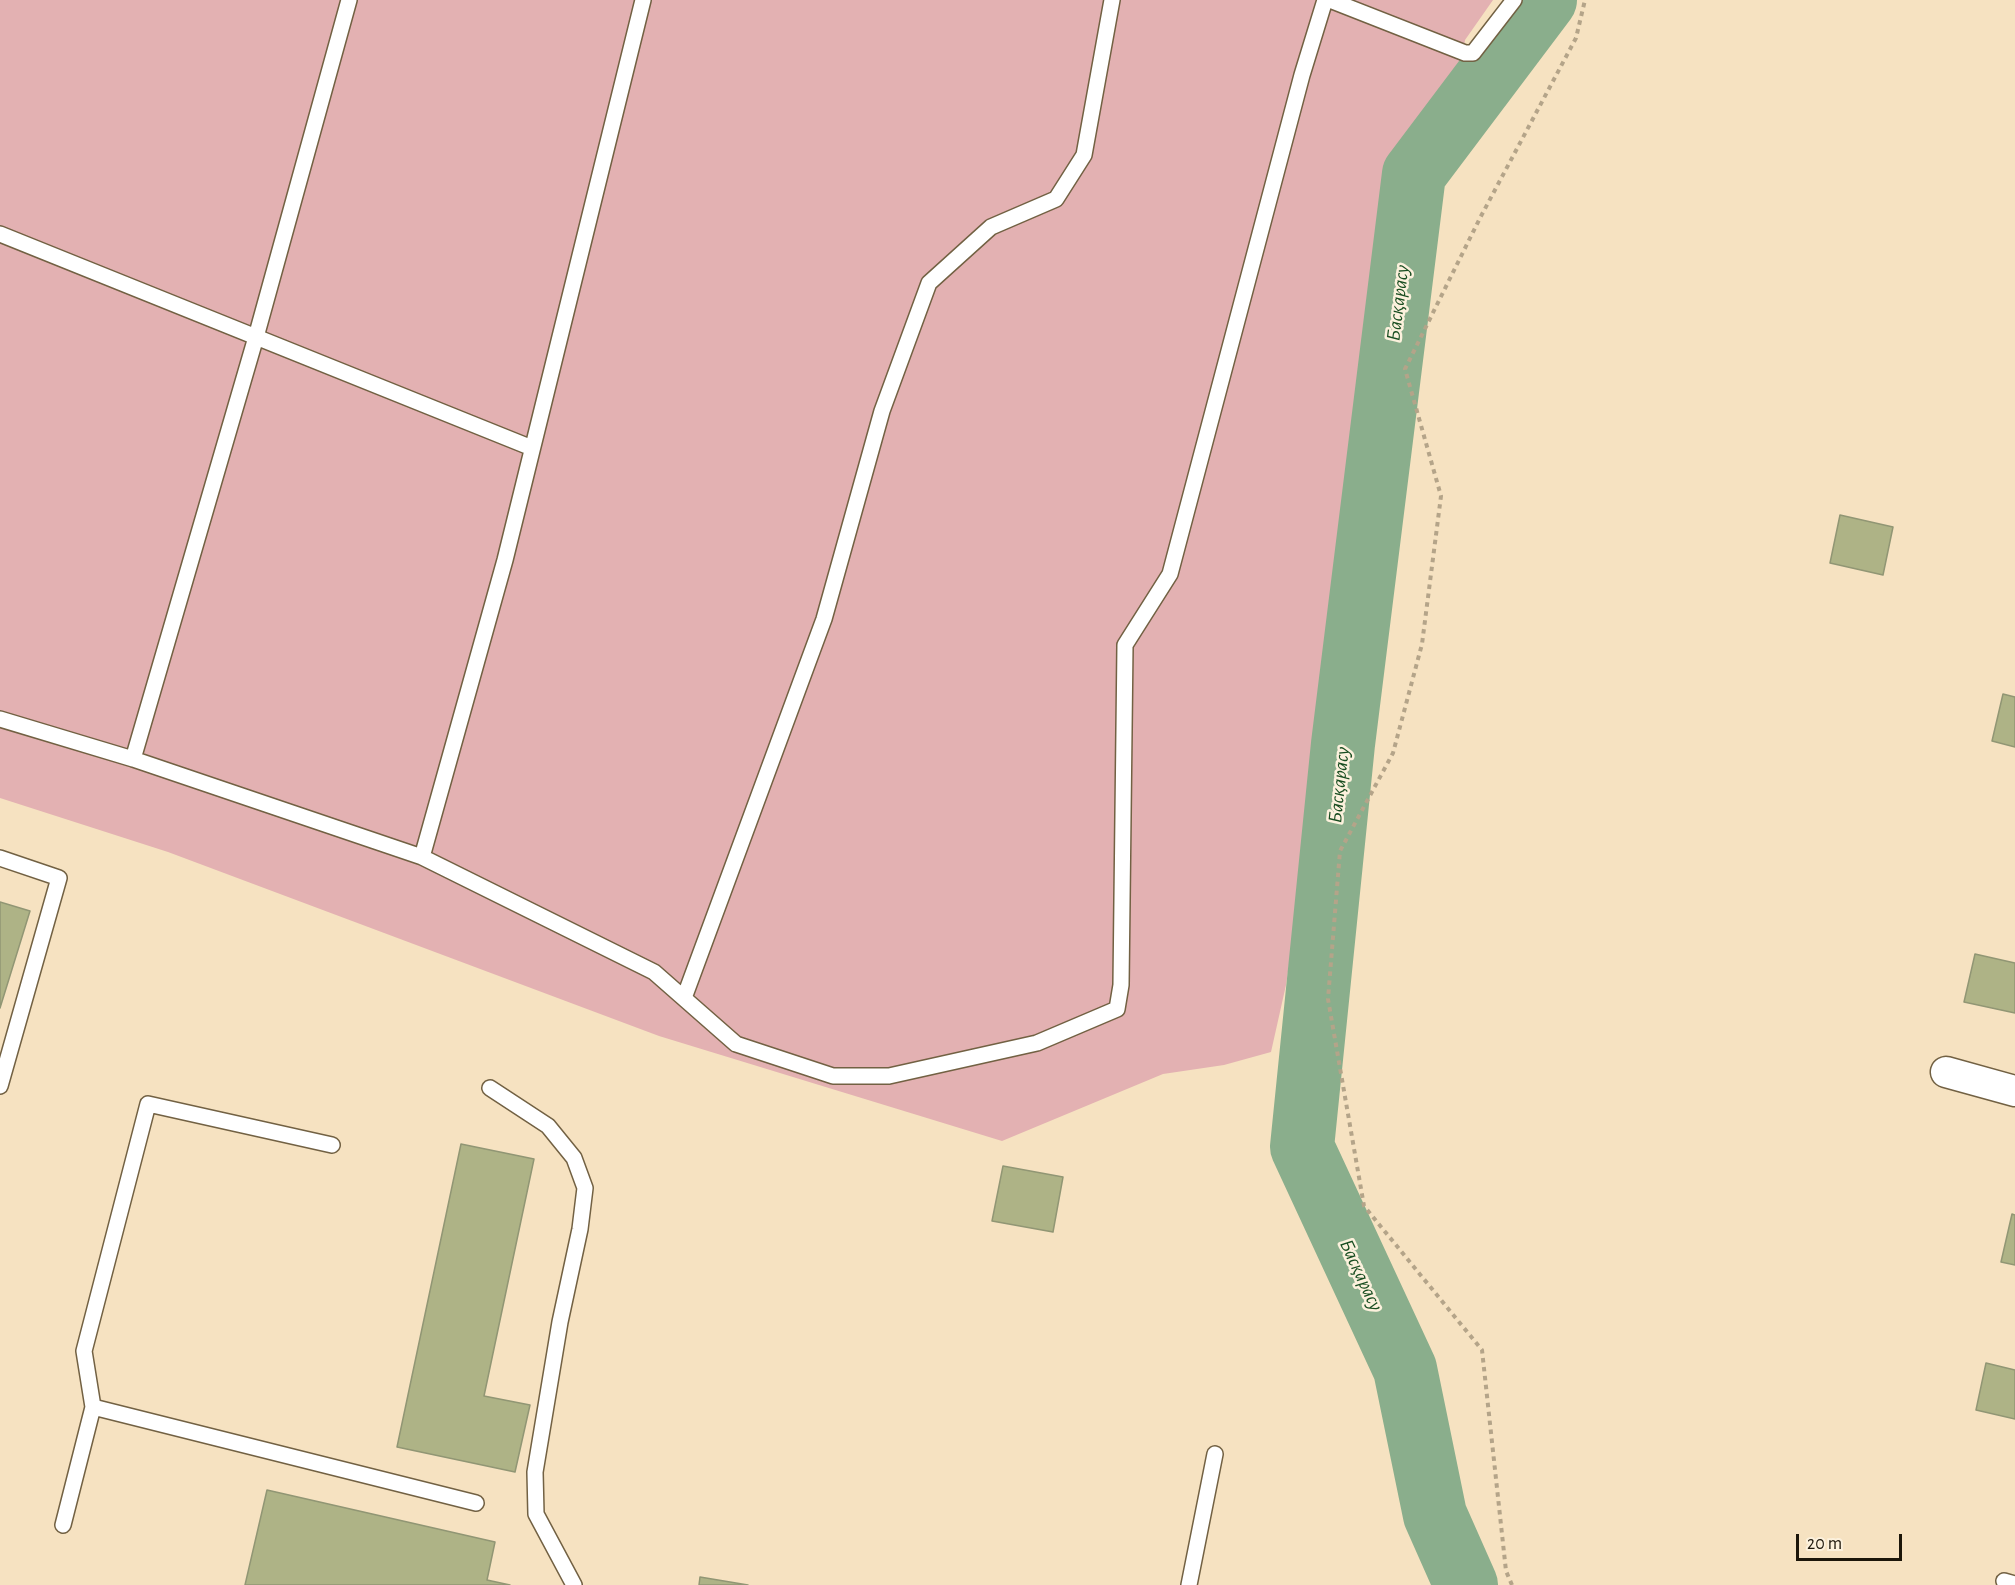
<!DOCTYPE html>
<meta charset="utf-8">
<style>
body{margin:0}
#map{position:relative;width:2015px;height:1585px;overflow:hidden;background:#f6e2c1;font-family:"Alegreya Sans",sans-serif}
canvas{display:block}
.scale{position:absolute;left:1796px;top:1534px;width:106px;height:27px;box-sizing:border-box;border:3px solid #1c160a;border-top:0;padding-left:8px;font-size:18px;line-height:21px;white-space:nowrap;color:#1c160a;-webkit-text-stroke:4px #fcf1dd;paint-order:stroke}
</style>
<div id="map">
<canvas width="2015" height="1585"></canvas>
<div class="scale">20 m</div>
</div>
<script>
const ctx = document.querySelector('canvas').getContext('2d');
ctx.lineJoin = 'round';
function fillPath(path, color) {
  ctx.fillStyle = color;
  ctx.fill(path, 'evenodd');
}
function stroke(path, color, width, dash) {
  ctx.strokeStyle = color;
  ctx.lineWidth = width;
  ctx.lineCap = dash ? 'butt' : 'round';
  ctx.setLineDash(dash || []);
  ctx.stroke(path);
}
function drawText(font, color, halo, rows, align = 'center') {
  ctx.font = font + ' "Alegreya Sans",sans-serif';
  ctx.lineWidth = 5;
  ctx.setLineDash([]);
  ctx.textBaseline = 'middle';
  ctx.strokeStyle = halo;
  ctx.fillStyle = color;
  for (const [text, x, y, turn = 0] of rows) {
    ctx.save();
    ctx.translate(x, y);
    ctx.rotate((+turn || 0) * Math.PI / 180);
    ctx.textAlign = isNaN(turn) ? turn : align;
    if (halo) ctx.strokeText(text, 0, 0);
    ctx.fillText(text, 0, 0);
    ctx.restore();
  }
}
fillPath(new Path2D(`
 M0,0H1493L1465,40L1448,173L1389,301L1368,470L1325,645L1312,811L1286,985L1271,1052L1224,1065L1163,1074L1002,1141L659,1036L168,852L0,798Z`), '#e3b1b2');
stroke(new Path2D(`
 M1466,1585L1435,1515L1405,1369L1302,1147L1343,744L1414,174L1545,0`), '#8aae8c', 64);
const building = new Path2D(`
 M1840,515L1893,527L1883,575L1830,563Z
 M2003,694L2015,697V747L1992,741Z
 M0,902L30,911L0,1008Z
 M1975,954L2015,963V1013L1964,1002Z
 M461,1144L534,1159L484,1396L530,1405L515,1472L397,1447Z
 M1003,1166L1063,1177L1053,1232L992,1221Z
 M2012,1214L2015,1215V1265L2001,1262Z
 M1986,1363L2015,1370V1419L1976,1410Z
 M267,1490L495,1542L487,1580L510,1585H245Z
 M700,1577L748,1585H699Z`);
fillPath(building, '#aeb386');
stroke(building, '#919674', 1.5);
const service = new Path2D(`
 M1330,0L1465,53H1473L1514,0
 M0,234L532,448
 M0,719L133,759L422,857L505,560L643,0
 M133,759L256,337L349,0
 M422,857L654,972L736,1044L833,1076H889L1037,1043L1117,1009L1121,985L1125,645L1170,574L1302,75L1325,0
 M0,858L59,878L0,1086
 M684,998L824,619L882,411L929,283L991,227L1056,199L1084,155L1112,0
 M490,1088L548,1126L574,1158L585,1188L580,1229L560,1322L535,1472L536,1514L574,1585
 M93,1407L476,1503
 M63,1525L93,1407L84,1351L148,1104L332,1145
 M2004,1581L2015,1584
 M1189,1585L1215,1454`);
const minor = new Path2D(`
 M1946,1072L2015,1091`);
stroke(service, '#726143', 18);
stroke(minor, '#726143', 33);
stroke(new Path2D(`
 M1512,1585L1506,1571L1482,1350L1364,1206L1328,999L1340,851L1393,753L1422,644L1441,496L1405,369L1480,218L1576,38L1585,0`), '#b4a489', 4, [4.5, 4.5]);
stroke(service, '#fff', 15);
stroke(minor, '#fff', 30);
drawText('italic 20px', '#184d20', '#fcf1dd', [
 ["Басқарасу",1398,303,-83],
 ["Басқарасу",1339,785,-84],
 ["Басқарасу",1361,1275,65]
]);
</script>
